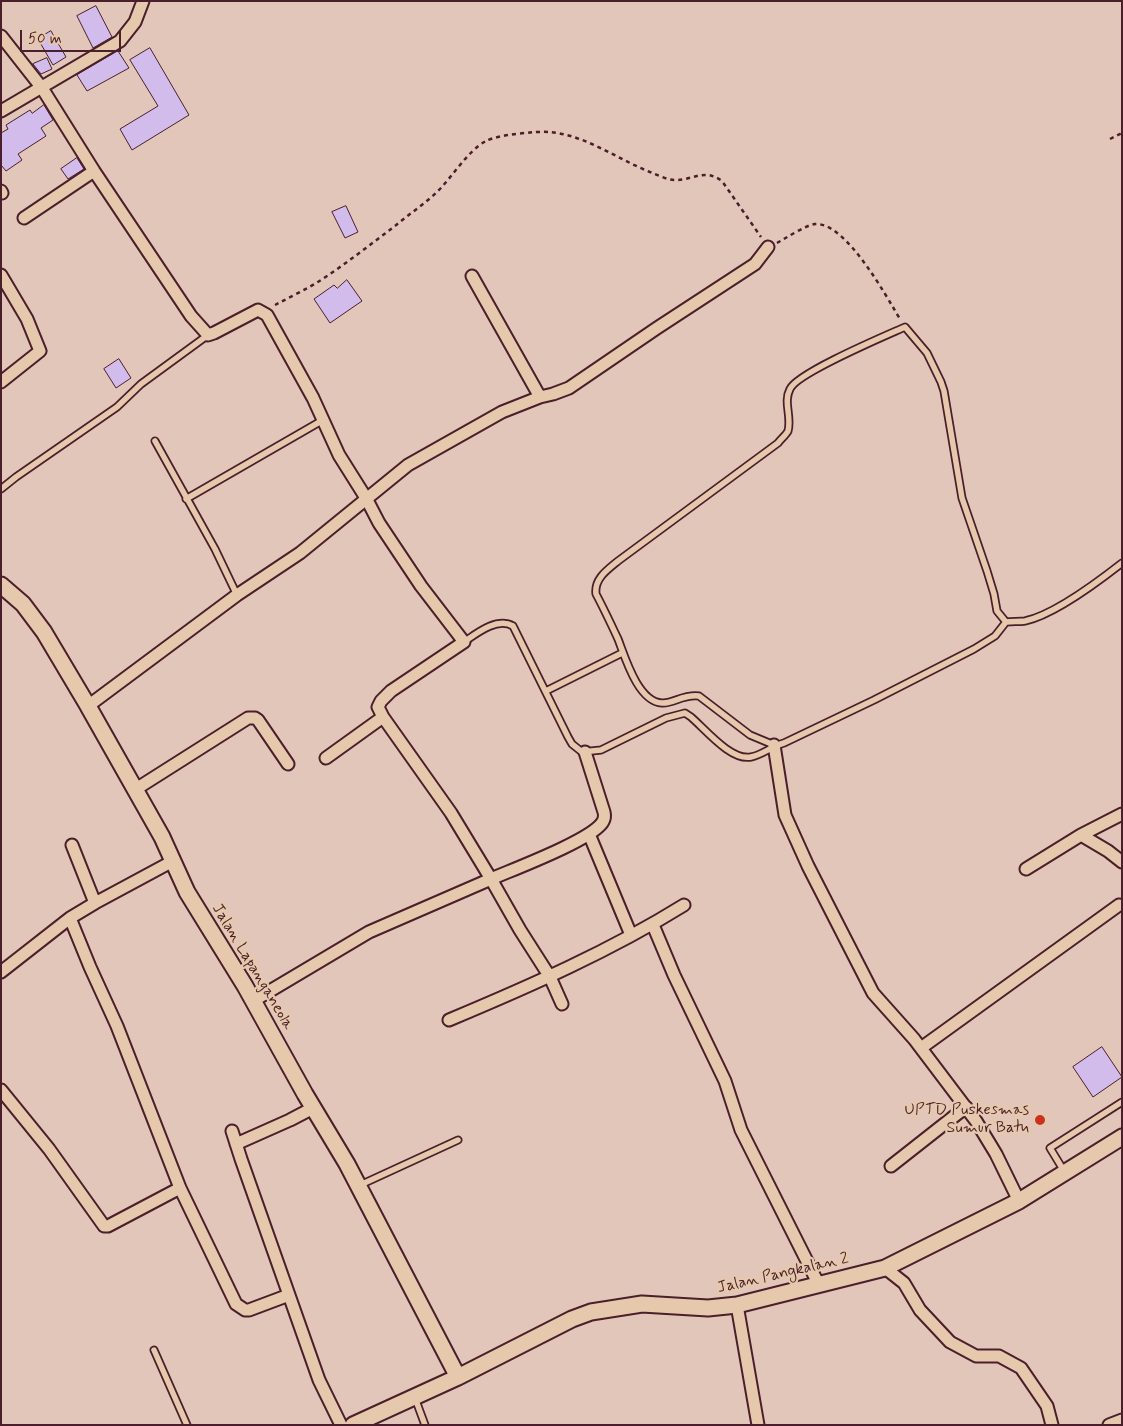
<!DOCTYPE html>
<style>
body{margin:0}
#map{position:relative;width:1123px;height:1426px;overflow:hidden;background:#e2c6ba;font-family:Mynerve,sans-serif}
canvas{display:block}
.frame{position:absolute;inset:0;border:2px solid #4a1f2b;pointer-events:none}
.scale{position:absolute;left:20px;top:30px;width:101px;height:22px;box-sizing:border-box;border:2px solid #4a1f2b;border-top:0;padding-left:6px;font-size:15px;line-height:18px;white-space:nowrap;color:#4a1f2b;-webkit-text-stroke:4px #e6c9ad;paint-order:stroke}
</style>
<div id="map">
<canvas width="1123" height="1426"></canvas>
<div class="frame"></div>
<div class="scale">50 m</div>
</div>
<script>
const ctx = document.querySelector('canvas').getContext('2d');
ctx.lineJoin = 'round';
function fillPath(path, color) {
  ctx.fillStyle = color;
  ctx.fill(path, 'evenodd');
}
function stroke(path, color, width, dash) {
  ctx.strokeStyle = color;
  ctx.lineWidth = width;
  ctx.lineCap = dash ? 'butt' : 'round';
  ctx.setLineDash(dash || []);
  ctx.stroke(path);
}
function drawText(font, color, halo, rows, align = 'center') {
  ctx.font = font + ' Mynerve,sans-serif';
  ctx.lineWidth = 4.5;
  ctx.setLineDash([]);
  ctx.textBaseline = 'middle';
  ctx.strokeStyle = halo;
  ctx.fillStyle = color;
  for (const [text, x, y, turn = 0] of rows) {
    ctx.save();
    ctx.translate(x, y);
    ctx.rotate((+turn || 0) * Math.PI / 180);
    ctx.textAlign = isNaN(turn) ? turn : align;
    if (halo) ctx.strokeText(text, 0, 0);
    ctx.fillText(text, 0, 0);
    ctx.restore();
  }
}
const building = new Path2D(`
 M96,6L112,37L93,48L77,16Z
 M51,31L66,57L53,65L38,39Z
 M150,48L189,115L132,150L120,129L158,106L130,60Z
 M118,51L129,68L87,91L77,75Z
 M47,58L52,69L41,74L33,64Z
 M44,105L53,120L41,128L46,136L18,154L22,160L6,171L1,165V133L8,129L6,125L30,110L32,113Z
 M77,158L84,169L68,179L61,169Z
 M346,206L358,232L345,238L332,212Z
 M347,280L362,301L330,323L314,299L334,285L337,288Z
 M119,359L131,378L116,388L104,369Z
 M1102,1047L1122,1077L1093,1097L1073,1067Z`);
fillPath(building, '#d1bcec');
stroke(building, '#4a1f2b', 1);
const lane = new Path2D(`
 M155,441L215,549L237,595
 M1,489L16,477L117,407L141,384L208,335
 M186,499L323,420
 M464,642C477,633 497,617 513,626L568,737L572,744L582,752L601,750L666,718L685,713L691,717C706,730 731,761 751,757C762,755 772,746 784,743L874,700L974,649L995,636L1006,622
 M546,691L622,653
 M774,745L750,735L699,696C683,694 673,704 662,703C638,702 625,657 618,639C611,624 604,609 596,594C594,579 607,570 618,561L778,443C781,439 786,435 788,431C792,417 783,402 790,389C797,373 885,336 905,327L927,353L941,382L944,391L962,498L987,571L994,594L997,611L1006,622C1012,621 1019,622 1025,621C1053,615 1099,581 1122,563
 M1064,1171L1050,1148L1122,1102
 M358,1186L458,1140
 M154,1350L187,1425
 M415,1398L425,1425`);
const street = new Path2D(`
 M1,36L42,88L94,171L191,316L208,335L214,333L258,310L267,315L313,398L339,455L366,498L379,523L421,586L464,642L391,691L381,701L378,707L383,717L451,813L491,879C514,869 589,841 602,823C605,819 605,816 604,812L585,752
 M1,111L120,41L135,22L143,1
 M1,191L2,193
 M24,218L94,171
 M1,275L27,319L40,351L1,382
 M472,276L540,397
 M88,706L237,595L300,553L408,465L502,412L540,397L553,394L569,388L657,328L755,264L768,247
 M774,745L785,815L808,866L873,993L914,1039L976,1121L996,1154L1019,1201
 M326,758L383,717
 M136,789L248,718H255L258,720L288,764
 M589,834L631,935
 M1081,835L1108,851L1122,862
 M72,845L95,903L70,918L90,967L117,1026L180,1188L236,1304L245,1310H249L289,1295
 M1026,869L1081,835L1122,814
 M95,903L173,861
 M653,925L674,975L725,1081L741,1130L819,1285
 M1,972L70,918
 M253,1001L369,932L491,879L520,930L550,977L562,1004
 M449,1020C530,986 610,951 684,905
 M921,1048L1119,905
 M1,1090L49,1149L104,1226H108L180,1188
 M232,1131L241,1159L319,1380L341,1425
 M236,1144L290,1120L313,1108
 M891,1166L966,1107
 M885,1268L904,1283L920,1310L950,1342L976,1356H999L1021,1368L1047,1406L1052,1425
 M737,1305L758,1425
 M1109,1425L1122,1420`);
const secondary = new Path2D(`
 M1,585L23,604L44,632L88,706L162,837L187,892L245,986L305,1094L347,1164L458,1377
 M353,1425L458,1377L572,1319L591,1312L642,1304L708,1308L737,1305L885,1268L1019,1201L1122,1137`);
stroke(lane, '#4a1f2b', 9);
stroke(street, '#4a1f2b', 15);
stroke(secondary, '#4a1f2b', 19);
stroke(new Path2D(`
 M1110,139L1122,133
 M777,243C786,238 806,225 815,224C846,222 886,296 900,319
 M275,305C290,297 307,289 321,280C347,263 371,244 395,226C408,215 423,205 436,193C451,179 468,150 486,141C496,135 536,131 549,132C586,135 617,159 650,172C658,175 667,180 675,180C694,180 704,168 722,181L761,237`), '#4a1f2b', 2.5, [4, 4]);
stroke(lane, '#e6c9ad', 5.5);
stroke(street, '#e6c9ad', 11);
stroke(secondary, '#e6c9ad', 15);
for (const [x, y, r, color] of [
 [1040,1120,6,"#c8321e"]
]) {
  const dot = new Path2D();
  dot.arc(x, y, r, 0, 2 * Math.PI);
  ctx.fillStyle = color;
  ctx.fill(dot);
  stroke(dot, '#e6c9ad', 2);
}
drawText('16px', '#4a1f2b', '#e6c9ad', [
 ["Jalan Lapanganeola",252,967,59],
 ["Jalan Pangkalan 2",783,1274,-13]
]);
drawText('16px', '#4a1f2b', '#e6c9ad', [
 ["UPTD Puskesmas",1029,1111],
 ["Sumur Batu",1029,1129]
], 'right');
</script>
